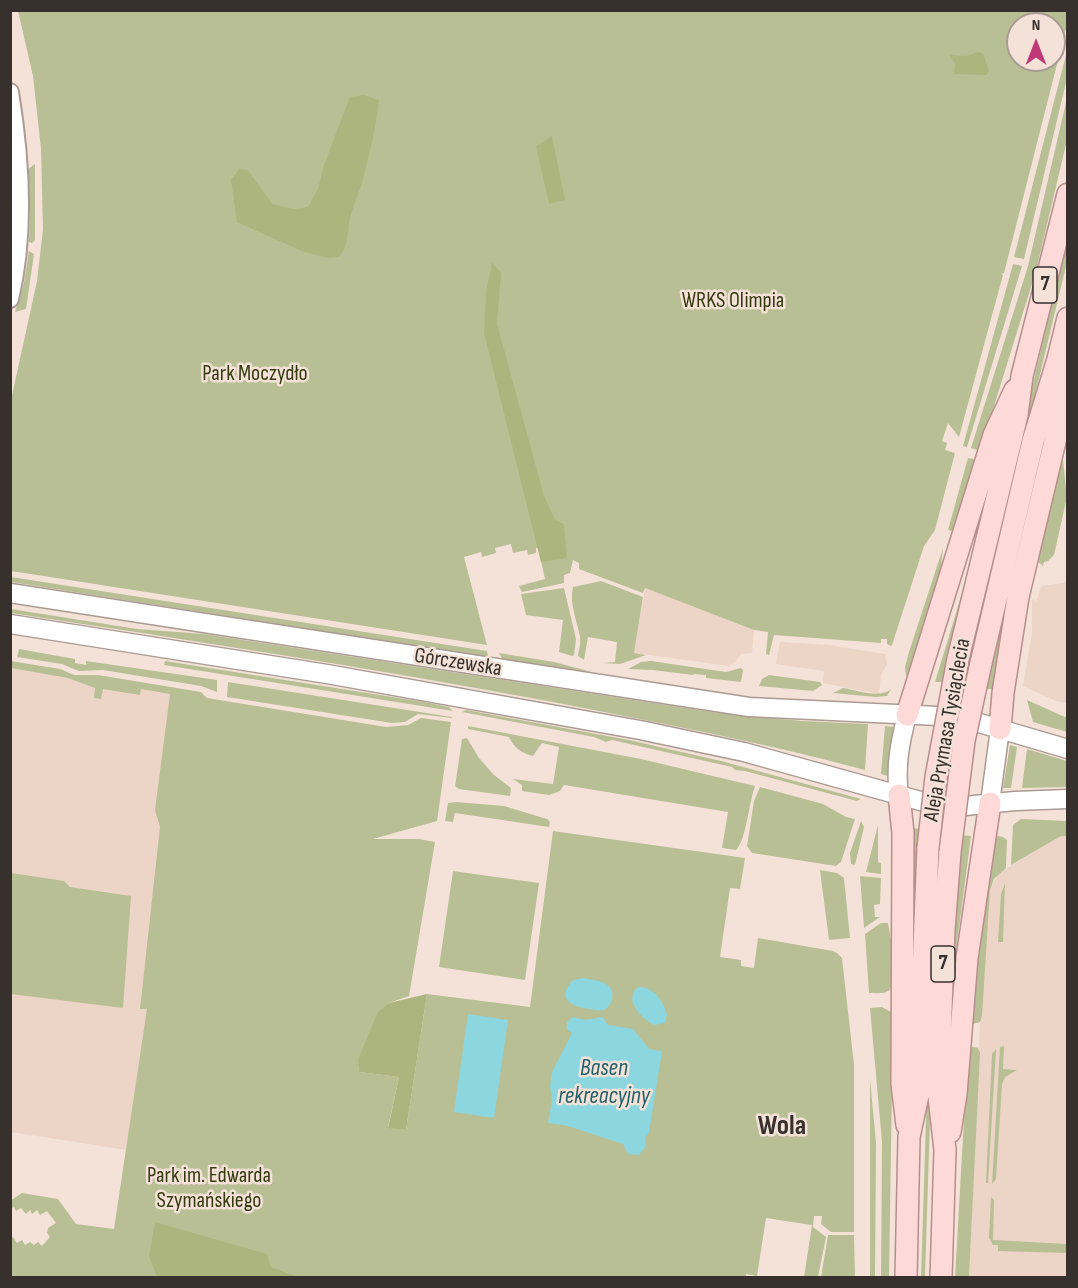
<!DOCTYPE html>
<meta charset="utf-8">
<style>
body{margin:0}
#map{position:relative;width:1078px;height:1288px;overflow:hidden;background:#f4e2d9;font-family:"Sofia Sans Condensed",sans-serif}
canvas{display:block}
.frame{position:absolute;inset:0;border:12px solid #37302d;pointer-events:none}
.north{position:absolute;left:1006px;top:12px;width:60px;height:60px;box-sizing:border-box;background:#f4e2d9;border:2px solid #a89b94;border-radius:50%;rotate:0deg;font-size:16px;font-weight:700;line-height:24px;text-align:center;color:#37302d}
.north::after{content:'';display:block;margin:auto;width:21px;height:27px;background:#c03877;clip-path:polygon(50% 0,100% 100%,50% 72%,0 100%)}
</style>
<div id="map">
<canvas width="1078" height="1288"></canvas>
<div class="frame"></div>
<div class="north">N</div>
</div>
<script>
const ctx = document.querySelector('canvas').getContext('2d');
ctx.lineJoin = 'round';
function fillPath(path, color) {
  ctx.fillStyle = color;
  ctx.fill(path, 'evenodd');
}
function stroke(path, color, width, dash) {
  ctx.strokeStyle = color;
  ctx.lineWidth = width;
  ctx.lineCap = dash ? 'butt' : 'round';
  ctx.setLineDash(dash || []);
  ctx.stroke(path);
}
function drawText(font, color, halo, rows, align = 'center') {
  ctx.font = font + ' "Sofia Sans Condensed",sans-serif';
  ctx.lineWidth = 5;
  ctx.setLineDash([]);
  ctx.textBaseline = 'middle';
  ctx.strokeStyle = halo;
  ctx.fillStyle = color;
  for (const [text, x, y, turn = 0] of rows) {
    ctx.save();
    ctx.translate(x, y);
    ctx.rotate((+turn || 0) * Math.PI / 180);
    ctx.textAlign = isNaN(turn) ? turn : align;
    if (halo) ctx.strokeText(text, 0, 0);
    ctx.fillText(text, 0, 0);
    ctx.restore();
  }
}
fillPath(new Path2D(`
 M1067,578L1068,699L1066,703L1056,701L1023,686L1032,633V599L1036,601L1037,599L1041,586L1064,583Z
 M645,588L754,630L752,653L741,654L736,661L729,666L634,653Z
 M780,642L829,645L885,654L887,664L881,675L879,694L823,683L824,671L776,664Z
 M10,668L198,696L126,1150L11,1132Z
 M1061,836H1067V1277L969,1278L980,1022L990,890L999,873Z`), '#ecd4c7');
fillPath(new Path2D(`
 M18,11H1067V25L1004,273L1001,274L1003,275L959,437L948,423L942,441L947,443L945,450L955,453L935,530L924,546L892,645L891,646L887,644V639H881V643L774,635L769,655L766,654L768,632L754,630L645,588L643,593L579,569V563L573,560L570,573L564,575V583L522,592L519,586L545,579L538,548H536V553L528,555L527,550L513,553L511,544L495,548L496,553L482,557L481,552L464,557L487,645L11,571V400L37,281L43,229L41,149L33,76ZM1018,24H1054V60H1018Z
 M1067,51V78L1024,259L1014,257Z
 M1067,98V140L1036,271L980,451L971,448L1028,266Z
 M35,164V240L32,243L29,242L30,214L27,170Z
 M1067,241V262L977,636L973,635Z
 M29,251L34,254L26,309L15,312L24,283Z
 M1013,264L1022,266L967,447L963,446Z
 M1062,451L1067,497L1054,555L1048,561L1044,562L1043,566L1035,559Z
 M968,458L978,460L957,532L948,530Z
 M943,548L940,575L909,673L906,676L905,667L909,652Z
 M974,554L945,682H935Z
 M1014,565L993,689H984Z
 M11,577L487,651L488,656L485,657L11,582Z
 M601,581L643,597L634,653L646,655L620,664L602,663L615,662L617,642L588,637L584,660L578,656C579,650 581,643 580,637C577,620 569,604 573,587Z
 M564,588L576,639L574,655L572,656L559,652L563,620L526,615L521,594Z
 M11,609L137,629L204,634L712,712L802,721L868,724L865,770C758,741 650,721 542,700C365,667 188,640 11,613Z
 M19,649L75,659V663L86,665V661L217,680V692L201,686L103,670L79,671L62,664L17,657Z
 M499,653L554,662L592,672L503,660Z
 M11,661L60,669L74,675H98L201,692L207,698L386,727L408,725L421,718L451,722L437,821L373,839H419L435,842L409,996L389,1003C377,1024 357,1047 359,1072L399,1077L388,1127L406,1130L427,994L530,1007L553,831L745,858L740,889L730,888L720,957L741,960V966L754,968L758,938L833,951L837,953L842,958L854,1065V1232H831L821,1224L822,1216H814L813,1227L826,1237L818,1277H804L812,1225L766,1218L757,1276L746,1274V1277H11V1239L13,1237L17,1243L22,1240L25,1245L30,1242L34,1245L38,1242L42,1246L50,1237L47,1233L48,1228L56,1223L47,1211L40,1215L37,1210L32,1214L30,1210L26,1214L21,1208L16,1211L14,1207L11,1209L10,1201L22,1193L58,1199L76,1224L114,1229L147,1009H140L160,827L155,810L170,694L141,689L140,695L103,689L101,699L94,698L95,688L68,678L11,668Z
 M165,661L424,702L449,707L453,711L164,665Z
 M651,661L726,672L741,668L743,670L741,682L706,678V675L694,674L693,675L653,670L628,669L641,662Z
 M769,675L820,682L822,685L813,691L759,686L762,679Z
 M228,682L452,717V718L418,714L405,722L392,723L227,697Z
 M843,688C856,690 880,699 891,689L887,696L876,697L833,693Z
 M1027,700L1067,718V732L1033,722Z
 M466,710L629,740L721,761L861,799L857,801L745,771L735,770L732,767L612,740L606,742L594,737L462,712Z
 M468,726L641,759L755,786C749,802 746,841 736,850L722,848L728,812L564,785L560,791L549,795L522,791V785L513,779L553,784L559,747L542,743L533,756C521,753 514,748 509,737L468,729Z
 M885,726L894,727L888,776L881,774Z
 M467,738L479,758L494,775L511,788L510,796L459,789L455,786L462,739Z
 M1010,745L1017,747L1011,788H1003Z
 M1027,749L1067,761V787L1022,788Z
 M760,787L823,804L846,817L855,819L841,862L836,866L752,853L747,846L754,801Z
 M456,802L504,806L547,819L550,822L549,827L455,813L453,822L445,821L448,803Z
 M1021,819L1067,821V836H1061L1011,865L1013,825Z
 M861,821L864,827L855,865L851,864L850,853Z
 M878,825V862L881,863V874L866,872Z
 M913,828L921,829L916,916L911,914Z
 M960,835L971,836L953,973Z
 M994,835L1003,837L1007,840L1006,868L994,879L990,890L982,1016L980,1022L973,1024L970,1022L969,1016Z
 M934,866H938L925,1277L921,1278Z
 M820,870L837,873L844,878L850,938L829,940Z
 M453,871L539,883L525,980L439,967Z
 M11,873L64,881L70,887L131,896L123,1008L11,994Z
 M860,876L881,878L880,904L874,905L875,917H880L864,928Z
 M1005,883L1003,942H998L1001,894Z
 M881,923H888L892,946L893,985C889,995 879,993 869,993L865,934Z
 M882,1007L891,1012L893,1023L889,1277H881L882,1142L870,1008Z
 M1004,1046L1003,1069L1017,1070L1005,1077L1002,1084L996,1179L992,1184L1000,1047Z
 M974,1047L978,1048L980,1053L969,1277L955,1278L968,1048Z
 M996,1049L988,1183H986L992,1054Z
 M870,1079L876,1143L875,1278L870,1277Z
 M991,1197L994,1200L993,1240L1067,1244V1253L998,1251V1245H993L989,1238Z
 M828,1235H854L855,1277H821Z`), '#b9bf94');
fillPath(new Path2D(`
 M978,52L983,53L989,71L986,75L954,74L955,64L950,55L967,56Z
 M364,95L379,100C376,128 369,156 362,183C358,195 353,206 350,218C347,233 349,245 339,257L328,258L304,252L237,222L231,180L239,169L248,170L272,204L294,209L308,207L318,189L324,165L350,97Z
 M552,136L565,200L549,204L536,146Z
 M492,262L501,273L497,324L544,496L555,520L564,524L567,558L541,562L484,333L486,292Z
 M427,994L406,1130L388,1128L399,1077L359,1072L358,1059L378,1012L389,1003Z
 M155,1222L267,1254L271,1267L298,1277H157L149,1256Z`), '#adb57e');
fillPath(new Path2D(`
 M582,978C594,980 616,981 612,999C611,1003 608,1008 604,1010C600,1011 594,1010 590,1009C572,1007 555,999 573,980Z
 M638,987C654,987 663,1000 667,1015L665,1023L654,1025C641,1018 623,1000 638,987Z
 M468,1014L508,1020L494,1118L454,1112Z
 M573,1017L586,1020L602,1017L608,1025L633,1029L649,1049L662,1051L649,1133L645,1138L646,1146L639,1155L628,1154L623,1144L568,1126L548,1123L552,1100L550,1086L552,1072L572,1033L567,1030V1022Z`), '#8bd6df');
const tertiary = new Path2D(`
 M10,92C21,159 26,232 10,299`);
const secondary = new Path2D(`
 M10,593L749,707L959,717L1068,749
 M10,624L327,674L640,730L744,752L924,802L965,806L1015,801L1068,799
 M899,795C895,767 900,742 907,715
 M990,803L1000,729`);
const primary = new Path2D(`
 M958,659L1017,415L1022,376L1068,194
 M981,663L1033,441L1058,359L1068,318
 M907,715L994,435L1015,390
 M1000,729L1003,693L1018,597L1056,437L1058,359
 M899,795L903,833L902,1084L907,1125
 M950,1132L956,1094L967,958L990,803
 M906,1278L909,1137L918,1095L928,848
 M941,1278L945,1150L938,1088L944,930L950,852`);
stroke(tertiary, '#ab9b93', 20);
stroke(secondary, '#ab9b93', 21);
stroke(primary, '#b68e8b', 24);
stroke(tertiary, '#fff', 16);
stroke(secondary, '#fff', 18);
stroke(primary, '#fddad8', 21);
const primaryBridge = new Path2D(`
 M928,848L936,777L958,659
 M950,852L964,741L981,663`);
stroke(primaryBridge, '#b68e8b', 24, []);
stroke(primaryBridge, '#fddad8', 21);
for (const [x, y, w] of [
 [1045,285,24],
 [943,964,24]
]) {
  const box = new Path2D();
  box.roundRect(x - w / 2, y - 18, w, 36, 4.5);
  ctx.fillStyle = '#f4e2d9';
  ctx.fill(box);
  stroke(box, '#37302d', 1.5);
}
drawText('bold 21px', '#37302d', null, [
 ["7",1045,285],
 ["7",943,964]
]);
drawText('22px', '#353a0f', '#f4e2d9', [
 ["WRKS Olimpia",733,301],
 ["Park Moczydło",255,374],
 ["Park im. Edwarda",209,1176],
 ["Szymańskiego",209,1201]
]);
drawText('22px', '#37302d', '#f4e2d9', [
 ["Górczewska",458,663,9],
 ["Aleja Prymasa Tysiąclecia",948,730,-80]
]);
drawText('italic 24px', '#246269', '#f4e2d9', [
 ["Basen",604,1069],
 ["rekreacyjny",604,1097]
]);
drawText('bold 28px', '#37302d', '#f4e2d9', [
 ["Wola",782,1127]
]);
</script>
